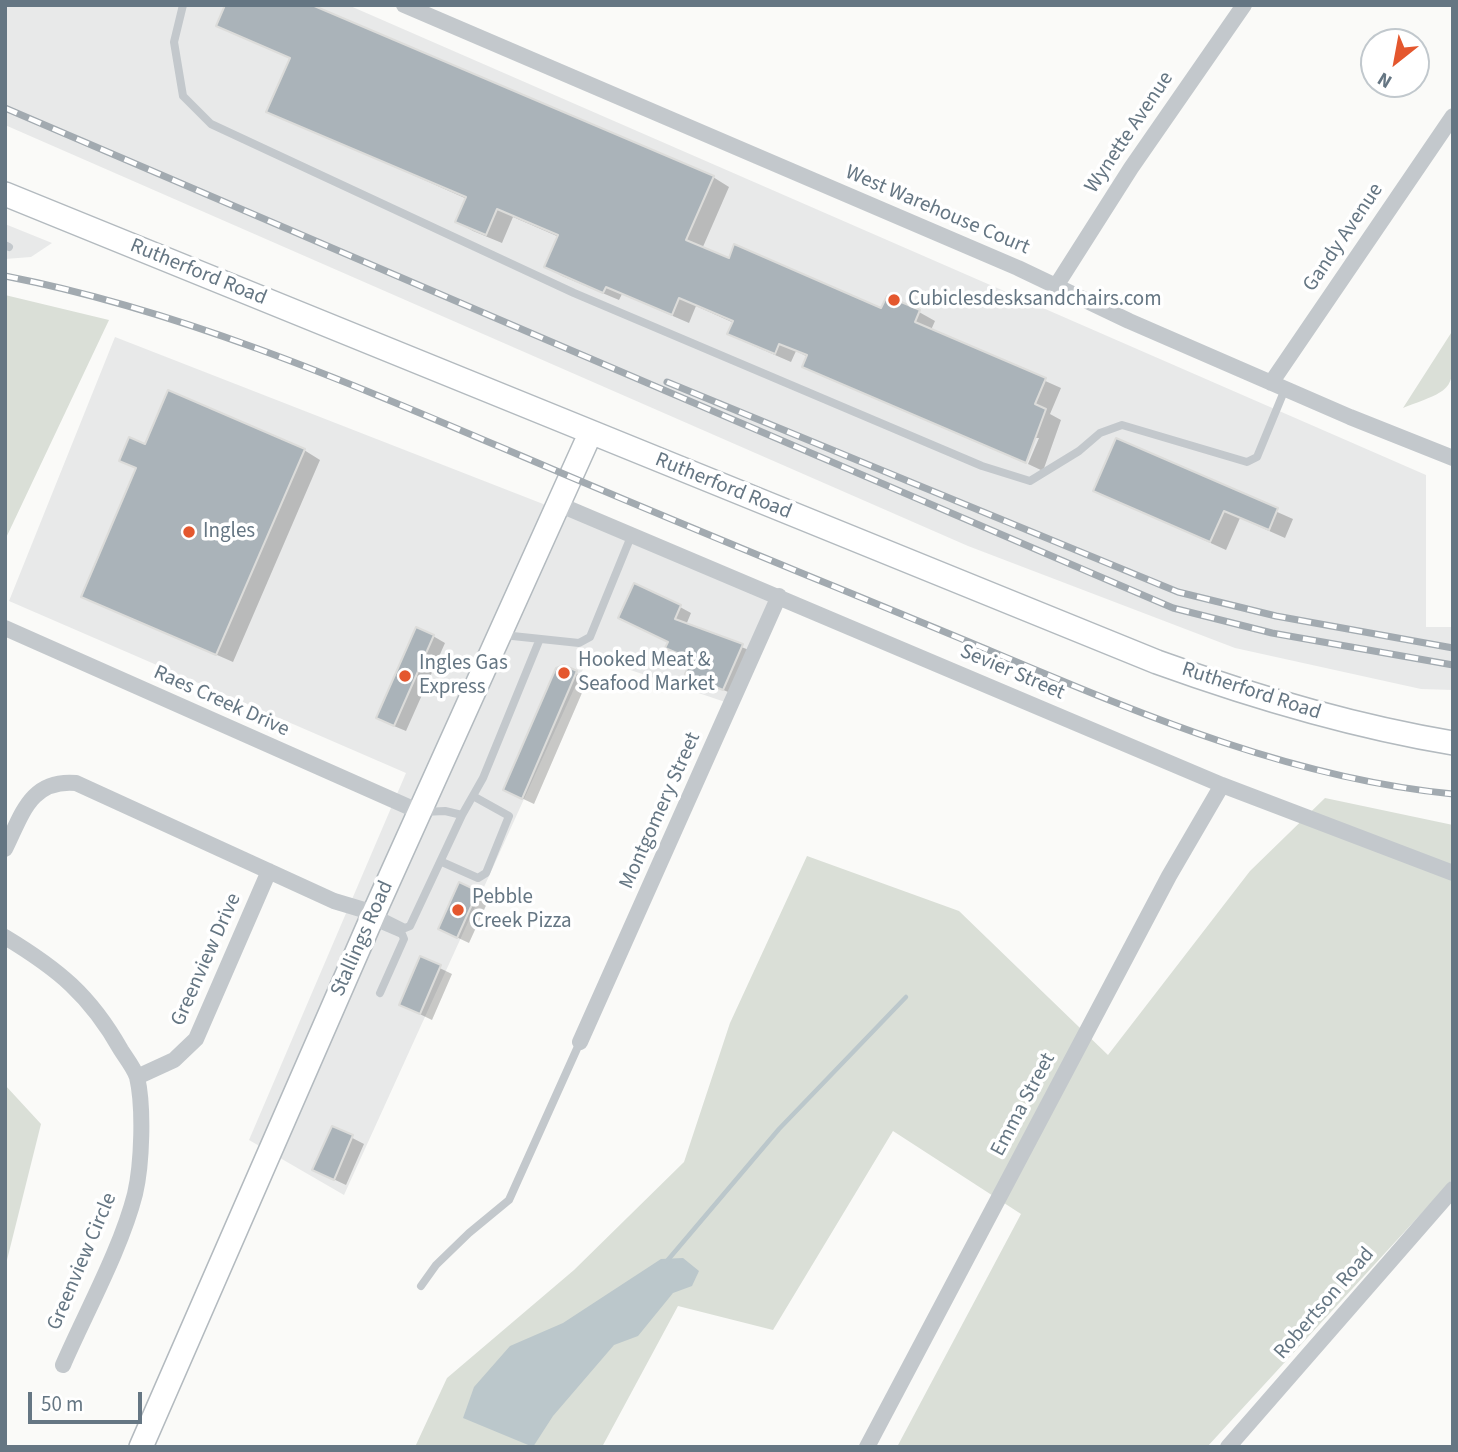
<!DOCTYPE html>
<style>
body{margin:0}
#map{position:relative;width:1458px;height:1452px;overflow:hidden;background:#fafaf8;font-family:"Source Sans 3",sans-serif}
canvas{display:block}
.frame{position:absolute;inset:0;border:7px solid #657683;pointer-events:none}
.north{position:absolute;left:1360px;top:28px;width:70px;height:70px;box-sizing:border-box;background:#fff;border:2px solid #c1c8cd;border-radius:50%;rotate:211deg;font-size:19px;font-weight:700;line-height:28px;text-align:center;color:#657683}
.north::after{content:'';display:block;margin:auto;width:24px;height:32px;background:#e4572e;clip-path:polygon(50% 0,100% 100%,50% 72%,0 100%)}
.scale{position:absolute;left:28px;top:1392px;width:114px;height:32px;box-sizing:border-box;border:4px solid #657683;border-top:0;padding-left:9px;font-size:21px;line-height:24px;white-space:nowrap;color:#657683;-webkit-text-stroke:5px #fff;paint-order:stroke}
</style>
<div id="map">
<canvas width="1458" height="1452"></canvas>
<div class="frame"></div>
<div class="north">N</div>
<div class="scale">50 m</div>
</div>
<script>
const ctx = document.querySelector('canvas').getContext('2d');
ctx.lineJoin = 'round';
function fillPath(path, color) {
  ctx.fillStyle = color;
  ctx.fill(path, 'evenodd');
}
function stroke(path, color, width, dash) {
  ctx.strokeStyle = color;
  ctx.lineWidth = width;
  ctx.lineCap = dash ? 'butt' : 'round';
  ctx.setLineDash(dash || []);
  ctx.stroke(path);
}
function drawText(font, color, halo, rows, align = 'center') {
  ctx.font = font + ' "Source Sans 3",sans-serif';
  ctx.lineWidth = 7;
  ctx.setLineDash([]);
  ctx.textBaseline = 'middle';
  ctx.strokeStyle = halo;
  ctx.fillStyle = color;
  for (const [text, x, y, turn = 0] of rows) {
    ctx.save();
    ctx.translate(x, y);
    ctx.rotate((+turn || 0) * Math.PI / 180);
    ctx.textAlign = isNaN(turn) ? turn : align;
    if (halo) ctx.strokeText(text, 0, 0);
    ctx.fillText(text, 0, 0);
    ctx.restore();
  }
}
fillPath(new Path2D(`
 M5,5H348L1426,475V627H1453V690L1421,689L1235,648L968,546L5,125Z
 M5,224L52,243L31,257L5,259Z
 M115,337L779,596L731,704L589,656L344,1195L249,1140L406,773L9,601Z`), '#e8e9e9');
fillPath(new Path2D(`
 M5,295L109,320L5,540Z
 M1453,330C1453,392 1458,387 1403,408Z
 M1325,798L1453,825V1179L1207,1447H897L1021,1214L893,1131L773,1330L678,1306L602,1447H415L447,1378L574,1270L684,1162L730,1023L807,856L959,911L1108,1055L1250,871Z
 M5,1085L41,1124L5,1268Z`), '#dadfd7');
fillPath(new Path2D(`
 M683,1258L699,1271L692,1286L673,1293L638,1336L614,1345L553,1416L533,1447L463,1418L474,1387L510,1346L563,1323L661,1259Z`), '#bbc7cb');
fillPath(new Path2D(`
 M218,25L713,177L729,187L702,249L882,310L919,312L935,321L931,330L1061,388L1050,414L1061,420L1043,471L1028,464L1039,438H1035L1025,463L820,375L804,366L808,357L796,351L791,362L745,342L729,333L734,323L696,306L689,323L622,294L619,300L562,276L546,267L559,237L513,217L502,243L473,231L457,222L467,199L269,111L291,59Z
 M1117,441L1293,519L1285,538L1240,518L1226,550L1096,491Z
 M146,446L304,450L320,460L233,662L83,596L138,469L121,460Z
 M680,607L691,613L686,625L754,652L735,695L698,679L693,660L679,654L670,642L631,624Z
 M433,636L445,643L406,731L389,724Z
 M564,667L588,679L534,804L517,796Z
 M477,892L489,899L469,943L452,935Z
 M421,959L452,974L432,1020L401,1005Z
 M333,1128L364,1144L346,1185L314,1170Z`), '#0003');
stroke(new Path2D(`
 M667,1261L779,1129L906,997`), '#bbc7cb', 4.5);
const building = new Path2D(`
 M225,5H312L714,176L686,240L729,258L734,244L881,308L887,296L920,310L915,322L1046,378L1035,404L1046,409L1026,463L802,367L807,355L779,344L775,354L727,334L733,321L679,298L672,315L606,287L603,293L544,267L558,235L497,209L486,235L455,222L466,197L266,112L290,58L216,26Z
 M168,390L305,449L216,655L81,597L136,468L119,461L129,437L145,444Z
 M1116,438L1278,508L1269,530L1224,511L1210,542L1093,491Z
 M634,583L681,605L675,619L743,644L723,690L685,674L691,659L665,648L668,642L618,618Z
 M416,627L434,635L394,726L376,718Z
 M564,665L577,671L522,799L503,790L556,668Z
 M459,882L478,891L457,938L438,929Z
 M420,956L441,965L420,1014L399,1005Z
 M332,1126L353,1135L334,1180L312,1170Z`);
fillPath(building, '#aab3b9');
stroke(building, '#dcdcda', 2);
const secondary = new Path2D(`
 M5,194L1157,662C1254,697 1351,726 1453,743
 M141,1447L374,913L590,434`);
stroke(secondary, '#b3babf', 26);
stroke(new Path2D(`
 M183,5L174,42L183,96L211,124L574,293L982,466L1030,481L1079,451L1100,433L1122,425L1247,462L1257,457L1285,389
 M5,245L9,247
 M503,635L579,643L590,637L632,534
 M423,812L445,811L462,815L483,778L539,641
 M442,862L478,878L486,873L509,816L473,796
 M375,913L405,928L410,926L462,815
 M374,922L402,934L404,939L380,993
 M421,1286L436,1265L469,1233L509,1200L580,1042`), '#c3c8cc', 8);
stroke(new Path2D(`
 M404,5L1018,268L1129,321L1350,417L1453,458
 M1056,286L1131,168L1244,5
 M1271,383L1453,116
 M558,504L1222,785L1453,873
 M5,628L420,812
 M5,849C22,815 30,779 76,783L334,901L374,913
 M5,937C58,969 90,995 121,1050C126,1058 134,1068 137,1077C144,1107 142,1164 135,1194C121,1249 86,1312 63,1365
 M580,1042L779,596
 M137,1077L174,1060L196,1039L269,871
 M867,1447L1169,876L1222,785
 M1228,1447L1453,1189`), '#c3c8cc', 16);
stroke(secondary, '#fff', 23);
const rail = new Path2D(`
 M5,108L1173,608L1272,633L1453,665
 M5,276C190,312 366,390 538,463C685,526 834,586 981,647C1134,711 1287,778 1453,794
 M667,382L1178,592L1276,616L1453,648`);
stroke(rail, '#a2aab0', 7);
stroke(rail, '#fff', 4.5, [13]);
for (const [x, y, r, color] of [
 [894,300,7,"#e4572e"],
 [189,532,7,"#e4572e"],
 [564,673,7,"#e4572e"],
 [405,676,7,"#e4572e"],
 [458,910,7,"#e4572e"]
]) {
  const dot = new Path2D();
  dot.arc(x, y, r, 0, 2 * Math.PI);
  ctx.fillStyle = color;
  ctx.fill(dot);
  stroke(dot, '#fff', 2.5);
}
drawText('21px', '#657683', '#fff', [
 ["Wynette Avenue",1130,133,-56],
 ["West Warehouse Court",937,211,23],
 ["Gandy Avenue",1344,238,-56],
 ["Rutherford Road",198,273,22],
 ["Rutherford Road",723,487,22],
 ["Sevier Street",1012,673,23],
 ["Rutherford Road",1251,692,18],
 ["Raes Creek Drive",221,702,24],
 ["Montgomery Street",661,811,-66],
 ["Stallings Road",363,939,-66],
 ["Greenview Drive",207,960,-66],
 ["Emma Street",1024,1105,-62],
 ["Greenview Circle",83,1262,-67],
 ["Robertson Road",1325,1304,-49]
]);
drawText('21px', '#657683', '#fff', [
 ["Cubiclesdesksandchairs.com",908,300],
 ["Ingles",203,532],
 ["Hooked Meat &",578,661],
 ["Seafood Market",578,685],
 ["Ingles Gas",419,664],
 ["Express",419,688],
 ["Pebble",472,898],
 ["Creek Pizza",472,922]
], 'left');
</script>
